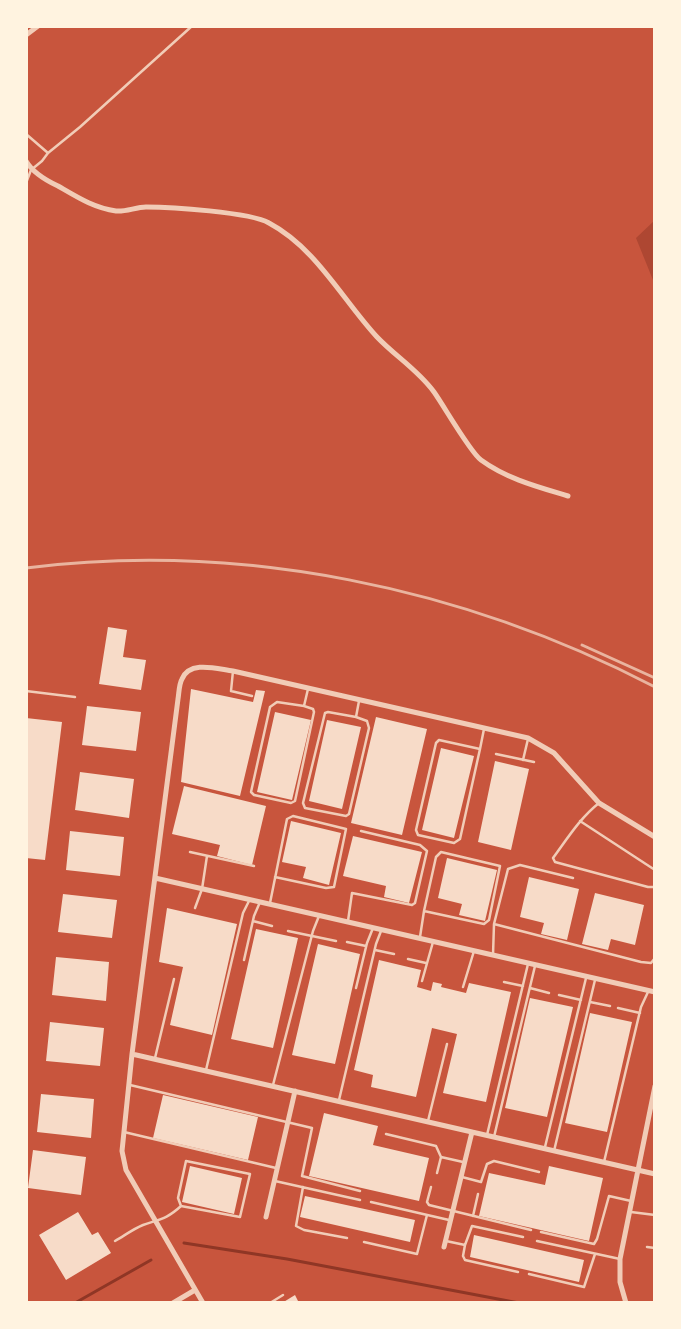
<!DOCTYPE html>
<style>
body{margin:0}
#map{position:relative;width:681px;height:1329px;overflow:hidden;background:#c8553d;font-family:"Alegreya Sans",sans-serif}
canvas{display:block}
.frame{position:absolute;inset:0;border:28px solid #fff3e0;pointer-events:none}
</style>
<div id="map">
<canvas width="681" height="1329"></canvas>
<div class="frame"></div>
</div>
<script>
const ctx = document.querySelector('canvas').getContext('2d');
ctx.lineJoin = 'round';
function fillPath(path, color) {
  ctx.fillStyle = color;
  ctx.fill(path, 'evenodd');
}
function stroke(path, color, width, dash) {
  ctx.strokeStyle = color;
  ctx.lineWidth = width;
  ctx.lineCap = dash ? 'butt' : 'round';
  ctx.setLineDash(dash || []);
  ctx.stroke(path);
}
fillPath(new Path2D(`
 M655,220V285L636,238Z`), '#ae4732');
stroke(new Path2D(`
 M184,1243L287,1259L519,1303
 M75,1303L151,1260`), '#8f3625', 3);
fillPath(new Path2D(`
 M108,627L127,630L123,657L146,660L141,690L99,684Z
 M191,689L253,702L256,690L265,691L240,796L181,782Z
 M87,706L141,712L136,751L82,745Z
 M275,712L311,720L292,800L257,792Z
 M376,717L427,729L402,835L351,823Z
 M26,718L62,722L45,860L26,858Z
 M327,720L361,727L342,809L309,801Z
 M441,748L474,756L454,838L422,830Z
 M495,761L529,769L511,850L478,842Z
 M80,772L134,779L129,818L75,810Z
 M184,786L266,806L252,865L217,856L220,845L172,834Z
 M291,821L341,833L329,885L303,878L306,867L282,862Z
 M70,831L124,837L120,876L66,870Z
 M353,836L422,852L409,903L384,897L386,886L343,876Z
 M447,858L497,870L485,921L459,915L462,904L438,898Z
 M529,877L579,889L567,940L541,934L544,923L520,917Z
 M595,893L644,905L635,945L611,939L608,950L582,944Z
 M63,894L117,900L112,938L58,932Z
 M167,908L237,924L212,1035L170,1025L183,967L159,962Z
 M256,929L298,938L273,1048L231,1039Z
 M318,944L360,954L335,1064L292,1055Z
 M56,957L109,962L106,1001L52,995Z
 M379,960L421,970L417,987L431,991L433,982L442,984L441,987L466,993L469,983L511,992L486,1102L443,1093L457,1034L432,1028L416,1097L371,1087L373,1075L354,1070Z
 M530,998L573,1007L547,1117L505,1108Z
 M590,1013L632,1022L607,1132L565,1123Z
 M50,1022L104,1028L100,1066L46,1061Z
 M41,1094L94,1099L91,1138L37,1132Z
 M163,1095L258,1117L248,1160L153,1138Z
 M324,1113L378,1126L373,1145L429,1158L419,1201L309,1176Z
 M33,1150L86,1157L81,1195L28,1188Z
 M190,1166L242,1178L234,1214L182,1202Z
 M549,1166L603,1178L589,1241L479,1216L489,1173L545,1185Z
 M305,1196L415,1220L410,1242L300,1217Z
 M78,1212L92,1235L98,1232L111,1253L66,1280L39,1235Z
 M474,1235L584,1260L579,1282L470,1257Z
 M295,1295L299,1303H282Z`), '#f7dbc8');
stroke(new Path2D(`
 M26,134L48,153L42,161L31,170L26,183
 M48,153L80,127L192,26
 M233,671L231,691L252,696
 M26,691L75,697
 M304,706L313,709L314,712L295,801L291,803L254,795L251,792L270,707L277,702L304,706L308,689
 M356,717L367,721L369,728L349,814L346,816L305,808L303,803L325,713L328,712L356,717L359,701
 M480,749L460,839L454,843L418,835L416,830L436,743L439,740L480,749L484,729
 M496,754L534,762
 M523,760L528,739
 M599,803C580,818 567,839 553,858L555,862L648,887H655
 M580,821L655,870
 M190,852L254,866
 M270,903L287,819L293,816L346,829L334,887L326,888L275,877
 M195,908L202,889L207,856
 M253,921L272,926
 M348,921L352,893L412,905L415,903L427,851L420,845L361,831
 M494,924L641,962L651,963L655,958
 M288,931L336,941
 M420,937L424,911L436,857L441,852L500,866L489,920L484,924L424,911
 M347,942L366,946
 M375,950L394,954
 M493,955L494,924L508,869L520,865L573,878
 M408,959L426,963
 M244,960L254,916L260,902
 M422,981L433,942
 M504,982L523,986
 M463,987L474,951
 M356,988L367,943L373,928
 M530,988L549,993
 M559,995L581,1000
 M590,1002L610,1006
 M618,1008L640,1013
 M155,1058L174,979
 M206,1070L243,913L249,901
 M130,1085L312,1128L302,1176L360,1191
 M273,1085L313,931L319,916
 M339,1100L376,944L381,931
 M428,1121L447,1044
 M124,1132L276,1168
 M386,1134L436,1146L441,1157L463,1162
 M487,1135L528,964
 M494,1137L535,966
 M545,1147L586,978
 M554,1151L595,980
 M604,1162L641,1007L648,992
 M437,1173L441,1157
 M462,1177L481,1182L487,1164L494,1161L539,1172
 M275,1181L360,1200
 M303,1187L296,1226L304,1230L347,1238
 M431,1187L427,1202L429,1205L531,1230
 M371,1202L449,1220
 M631,1212L655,1215
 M473,1216L478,1194
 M541,1232L594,1244L597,1239L609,1196L631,1201
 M115,1241C124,1236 133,1229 143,1225C160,1219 167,1219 181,1206L178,1198L186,1161L250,1174L240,1217L181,1206
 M446,1241L465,1245L463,1256L465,1260L518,1272
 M537,1241L620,1259
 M364,1242L417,1254L427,1215
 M465,1245L472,1226L523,1237
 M647,1247L655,1248
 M529,1274L584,1287L595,1254
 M270,1303L283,1295`), '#f1ccb7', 2.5);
stroke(new Path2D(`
 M26,35L38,26
 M26,161C33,173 45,180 58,186C77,197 94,208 116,211C126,212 136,207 146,207C170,207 250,212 269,223C316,248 342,299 377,337C395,356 418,370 434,392C444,406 470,452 481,460C507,479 538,487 568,496
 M155,878L655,992
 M132,1054L655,1174
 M266,1217L295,1091
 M444,1247L472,1132
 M173,1303L195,1290
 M203,1303L126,1170L122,1151L132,1054L178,699C179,693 179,684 182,679C190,660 217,669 233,671L528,738L554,753L599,803L655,837
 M626,1303L620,1282V1259L655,1086`), '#f1ccb7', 5);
stroke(new Path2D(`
 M26,568C241,541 463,587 655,687
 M582,645L655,678`), '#e9b49f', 3);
</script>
